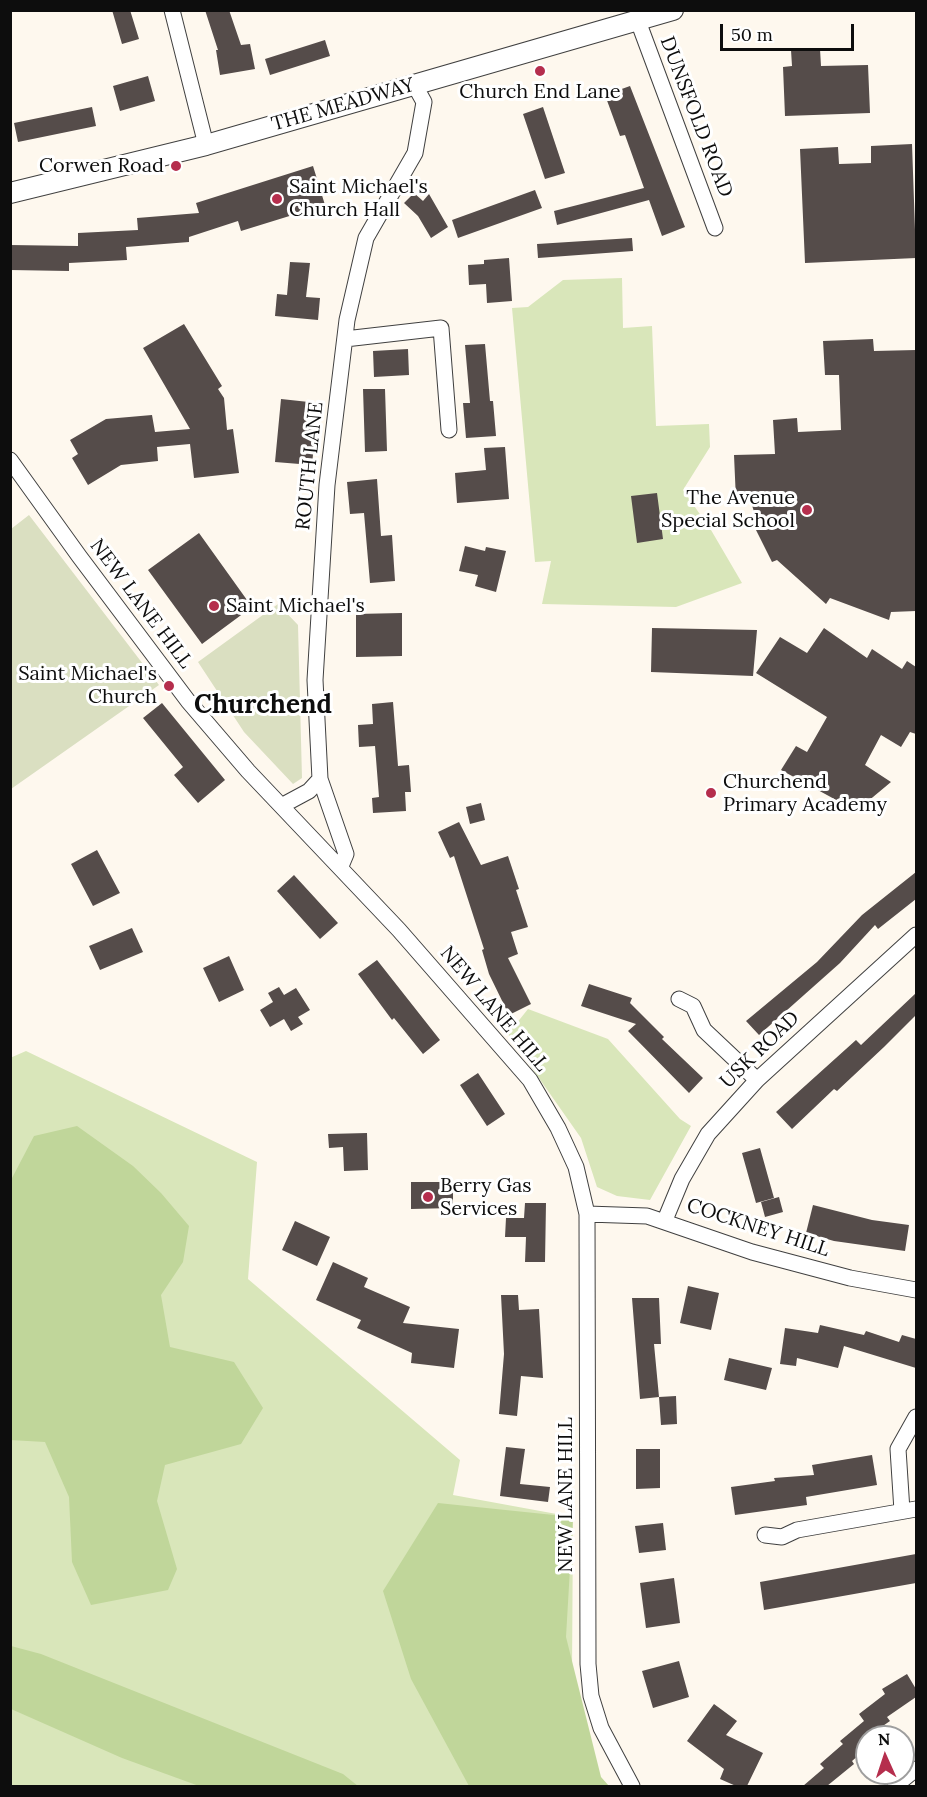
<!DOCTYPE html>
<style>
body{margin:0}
#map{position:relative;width:927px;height:1797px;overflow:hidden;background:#fef8ee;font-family:Lora,serif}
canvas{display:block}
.frame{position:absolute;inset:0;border:12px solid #0d0d0d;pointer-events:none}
.north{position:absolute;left:855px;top:1725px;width:60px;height:60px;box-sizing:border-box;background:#fff;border:2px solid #9e9e9e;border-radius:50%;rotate:357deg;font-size:16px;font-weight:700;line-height:24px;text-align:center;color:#0d0d0d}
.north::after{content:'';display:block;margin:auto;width:21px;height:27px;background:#b52e4d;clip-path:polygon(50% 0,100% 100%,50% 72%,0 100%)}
.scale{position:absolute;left:720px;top:24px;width:134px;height:27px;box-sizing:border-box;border:3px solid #0d0d0d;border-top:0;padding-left:8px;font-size:18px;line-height:21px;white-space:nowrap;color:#0d0d0d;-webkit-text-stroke:4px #fff;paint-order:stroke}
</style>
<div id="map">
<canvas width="927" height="1797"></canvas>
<div class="frame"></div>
<div class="north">N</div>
<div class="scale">50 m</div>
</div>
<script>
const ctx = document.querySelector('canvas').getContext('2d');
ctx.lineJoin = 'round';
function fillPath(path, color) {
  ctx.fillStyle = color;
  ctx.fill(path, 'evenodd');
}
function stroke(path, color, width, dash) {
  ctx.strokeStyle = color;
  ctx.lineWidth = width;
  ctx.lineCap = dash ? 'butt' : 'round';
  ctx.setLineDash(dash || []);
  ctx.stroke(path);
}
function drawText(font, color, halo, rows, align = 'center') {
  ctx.font = font + ' Lora,serif';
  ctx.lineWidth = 6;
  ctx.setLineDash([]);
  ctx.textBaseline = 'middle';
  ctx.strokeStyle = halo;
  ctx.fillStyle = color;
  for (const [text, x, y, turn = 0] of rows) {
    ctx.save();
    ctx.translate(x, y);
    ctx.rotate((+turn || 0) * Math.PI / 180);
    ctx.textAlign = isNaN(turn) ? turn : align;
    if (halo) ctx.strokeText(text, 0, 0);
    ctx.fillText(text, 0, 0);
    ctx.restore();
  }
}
fillPath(new Path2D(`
 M622,278L623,328L652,326L656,426L709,424L710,447L683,490L711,530L742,583L676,607L542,604L551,561L535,562L512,308L528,307L563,280Z
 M528,1009L608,1039L680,1119L691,1126L650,1200L617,1196L597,1187L581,1138L508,1034Z
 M26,1051L257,1162L248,1279L460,1460L453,1495L573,1517L572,1673L598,1779L604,1786H11L10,1058Z`), '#d9e6ba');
fillPath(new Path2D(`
 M77,1126L133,1166L161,1193L189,1226L183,1262L161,1295L170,1347L234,1362L263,1408L241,1444L165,1465L157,1501L177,1569L168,1590L91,1605L72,1562L69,1497L45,1442L10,1440L11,1180L34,1136Z
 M438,1503L573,1517L566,1637L601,1777L609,1786H469L411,1679L383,1591Z
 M11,1646L41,1654L343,1774L358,1786H199L122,1758L11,1709Z`), '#c0d69a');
fillPath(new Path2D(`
 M29,515L159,685L11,789V529Z
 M278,604L298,625L302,778L293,784L244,732L198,662Z`), '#dadfc1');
fillPath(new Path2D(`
 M112,10H130L139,39L122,44Z
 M205,10H229L241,45L250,44L255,69L220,75L216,50H218Z
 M325,40L330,56L270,75L265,59Z
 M820,49L821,66L868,65L870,113L785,116L783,67L792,66L791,50Z
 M148,76L155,101L120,111L113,86Z
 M630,86L685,227L662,236L649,200L557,225L554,211L644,188L625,135L620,136L605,95Z
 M92,107L96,126L18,142L14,123Z
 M543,107L565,173L545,179L523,114Z
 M912,144L916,258L805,263L800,149L838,147L839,164L871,163V146Z
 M313,166L325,205L241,231L238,221L189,237V242L126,247L127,260L69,263V271L10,270V245L78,246V233L138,230L137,218L199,213L196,203Z
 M535,190L542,208L458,238L452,220Z
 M414,193L423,201L429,194L448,227L431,238L418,216L404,203Z
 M632,238L633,251L538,258L537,244Z
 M509,258L512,301L487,303L486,284L469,285L468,265L484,264V260Z
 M290,262L310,263L306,297L320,298L318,320L275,316L277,294L287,295Z
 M184,324L222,386L218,389L224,398L227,430L233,429L239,473L194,478L190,444L157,447L158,461L121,465L88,485L72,458L78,454L70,440L106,419L152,415L155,432L190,429L143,348Z
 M873,339L874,351L916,350V611L891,612L889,620L830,598L826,604L777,560L772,562L752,522L756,518L750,499L736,500L734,455L775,454L773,420L797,418L798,432L841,430L839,375H825L823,341Z
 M485,344L490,401H493L496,436L466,438L463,403H470L465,345Z
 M408,349L409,375L374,377L373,351Z
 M363,389H385L387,451L365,452Z
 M281,399L318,403L312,465L275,462Z
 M505,447L509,499L457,503L455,473L486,470L484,448Z
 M377,479L381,536L392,535L395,581L370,583L364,513L350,514L347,482Z
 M657,493L663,539L637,543L631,496Z
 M199,533L252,607L202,644L148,570Z
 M465,546L485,551L486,547L506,551L496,592L475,586L478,575L459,571Z
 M402,613V656L356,657V614Z
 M652,628L757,630L753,676L651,672Z
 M824,628L867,658L872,649L902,669L907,661L916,667V734L910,732L901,747L881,735L865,765L891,782L861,807L842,795L838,801L781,770L796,746L807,752L827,717L756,673L780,637L807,653Z
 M393,702L398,766L409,765L411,792H405L406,811L373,813L372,798L379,797L375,746L359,747L358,725L373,724L372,704Z
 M162,703L225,780L198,803L174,775L183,767L143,718Z
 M481,803L485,820L470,824L466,807Z
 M459,822L481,865L508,856L519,889L516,890L528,927L511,932L518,954L508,958L531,1004L509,1015L489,974L482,950L484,949L454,856L450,858L438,832Z
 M97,850L120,893L93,906L71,864Z
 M916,872V899L878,929L875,925L840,963L759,1035L746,1021L817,962L862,915Z
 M294,875L338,923L320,939L277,891Z
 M132,928L143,952L100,970L89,946Z
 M229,956L244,990L219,1002L203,968Z
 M377,960L440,1040L423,1054L394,1018L392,1020L358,974Z
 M589,984L632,998L630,1003L664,1037L662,1039L703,1078L689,1093L628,1031L636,1024L581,1006Z
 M279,987L284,995L296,988L310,1010L298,1017L303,1024L291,1031L284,1019L270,1027L260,1010L273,1002L268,993Z
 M916,993V1015L884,1047L837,1091L834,1089L792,1129L776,1112L856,1040L861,1045Z
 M478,1073L505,1114L487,1126L460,1085Z
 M367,1133L368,1170L344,1171L343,1147L329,1148L328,1134Z
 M760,1148L774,1198L756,1203L742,1153Z
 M411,1182H453V1208L411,1209Z
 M779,1197L783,1212L765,1217L761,1202Z
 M525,1203H546L545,1262H525L526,1237H505L506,1218H524Z
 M813,1205L872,1220L909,1225L905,1251L834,1241L806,1233Z
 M295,1221L330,1237L317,1266L282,1250Z
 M333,1262L368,1278L364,1287L410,1307L403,1323L459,1329L454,1368L411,1363L412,1353L357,1328L361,1320L316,1300Z
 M688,1286L719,1293L711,1330L680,1323Z
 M501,1295H518L519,1310L539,1309L543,1378L521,1376L517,1416L499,1414L504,1354Z
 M632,1298H659L661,1344H654L659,1397L640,1399Z
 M820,1325L864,1335L866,1331L899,1342L902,1335L916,1339V1368L844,1346L838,1368L797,1358L796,1366L780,1364L785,1328L818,1333Z
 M729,1358L772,1368L766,1390L724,1380Z
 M676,1396L677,1424L661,1425L659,1397Z
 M506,1447L525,1449L520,1484L550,1487L548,1502L500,1496Z
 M636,1449H660V1488L636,1489Z
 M872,1455L877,1485L806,1497L807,1505L735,1515L731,1487L775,1481L774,1478L814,1475L812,1465Z
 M663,1523L666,1550L639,1553L635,1526Z
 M916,1554V1583L764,1610L760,1582Z
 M674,1578L680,1623L646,1628L640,1583Z
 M679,1661L689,1697L653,1708L642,1671Z
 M907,1674L916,1689V1697L887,1717L890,1721L867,1737V1748L852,1761L854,1764L827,1786H803L824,1768L820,1764L843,1744L840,1741L864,1721L859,1714L885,1694L882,1689Z
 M714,1704L737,1721L726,1735L763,1753L747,1786H736L720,1779L724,1769L687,1741Z`), '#554c4a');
const minor = new Path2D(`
 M172,10L206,145
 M638,21L715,228
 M345,339L441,328L449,430
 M10,460L79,556L188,701L248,771L399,930L530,1080L558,1128L576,1167L587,1214L588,1664L591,1696L601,1728L632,1786
 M283,805L309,791L320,779
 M341,866L346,854L320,779L315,680L327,485L347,320L366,238L415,153L424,102L414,84
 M679,999L693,1006L704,1030L757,1080
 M587,1214L647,1216L752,1252L850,1278L916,1290
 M665,1220L682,1179L708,1134L757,1080L916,935
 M902,1511L898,1449L916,1417
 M765,1535L782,1537L797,1530L916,1509
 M895,1786L916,1769`);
const tertiary = new Path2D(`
 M10,193L206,145L673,10`);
stroke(minor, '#404040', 17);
stroke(tertiary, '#404040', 22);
stroke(minor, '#fff', 15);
stroke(tertiary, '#fff', 20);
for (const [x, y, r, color] of [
 [540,71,6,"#b52e4d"],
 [176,166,6,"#b52e4d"],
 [277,199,6,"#b52e4d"],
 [807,510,6,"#b52e4d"],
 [214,606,6,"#b52e4d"],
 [169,686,6,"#b52e4d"],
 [711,793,6,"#b52e4d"],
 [428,1197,6,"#b52e4d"]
]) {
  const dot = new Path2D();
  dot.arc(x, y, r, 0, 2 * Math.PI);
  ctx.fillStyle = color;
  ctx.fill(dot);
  stroke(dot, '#fff', 2);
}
drawText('20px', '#0d0d0d', '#fff', [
 ["Church End Lane",540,92,"center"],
 ["Corwen Road",164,166,"right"],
 ["Saint Michael's",289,187],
 ["Church Hall",289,210],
 ["The Avenue",795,498,"right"],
 ["Special School",795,521,"right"],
 ["Saint Michael's",226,606],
 ["Saint Michael's",157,674,"right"],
 ["Church",157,697,"right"],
 ["Churchend",723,782],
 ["Primary Academy",723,805],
 ["Berry Gas",440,1186],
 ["Services",440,1209]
], 'left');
drawText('20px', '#0d0d0d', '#fff', [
 ["THE MEADWAY",343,105,-16],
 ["DUNSFOLD ROAD",696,117,69],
 ["ROUTH LANE",310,466,-84],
 ["NEW LANE HILL",141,604,53],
 ["NEW LANE HILL",494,1009,50],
 ["USK ROAD",760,1050,-44],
 ["COCKNEY HILL",758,1228,18],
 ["NEW LANE HILL",566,1495,-90]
]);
drawText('bold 26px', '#0d0d0d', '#fff', [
 ["Churchend",263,706]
]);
</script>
